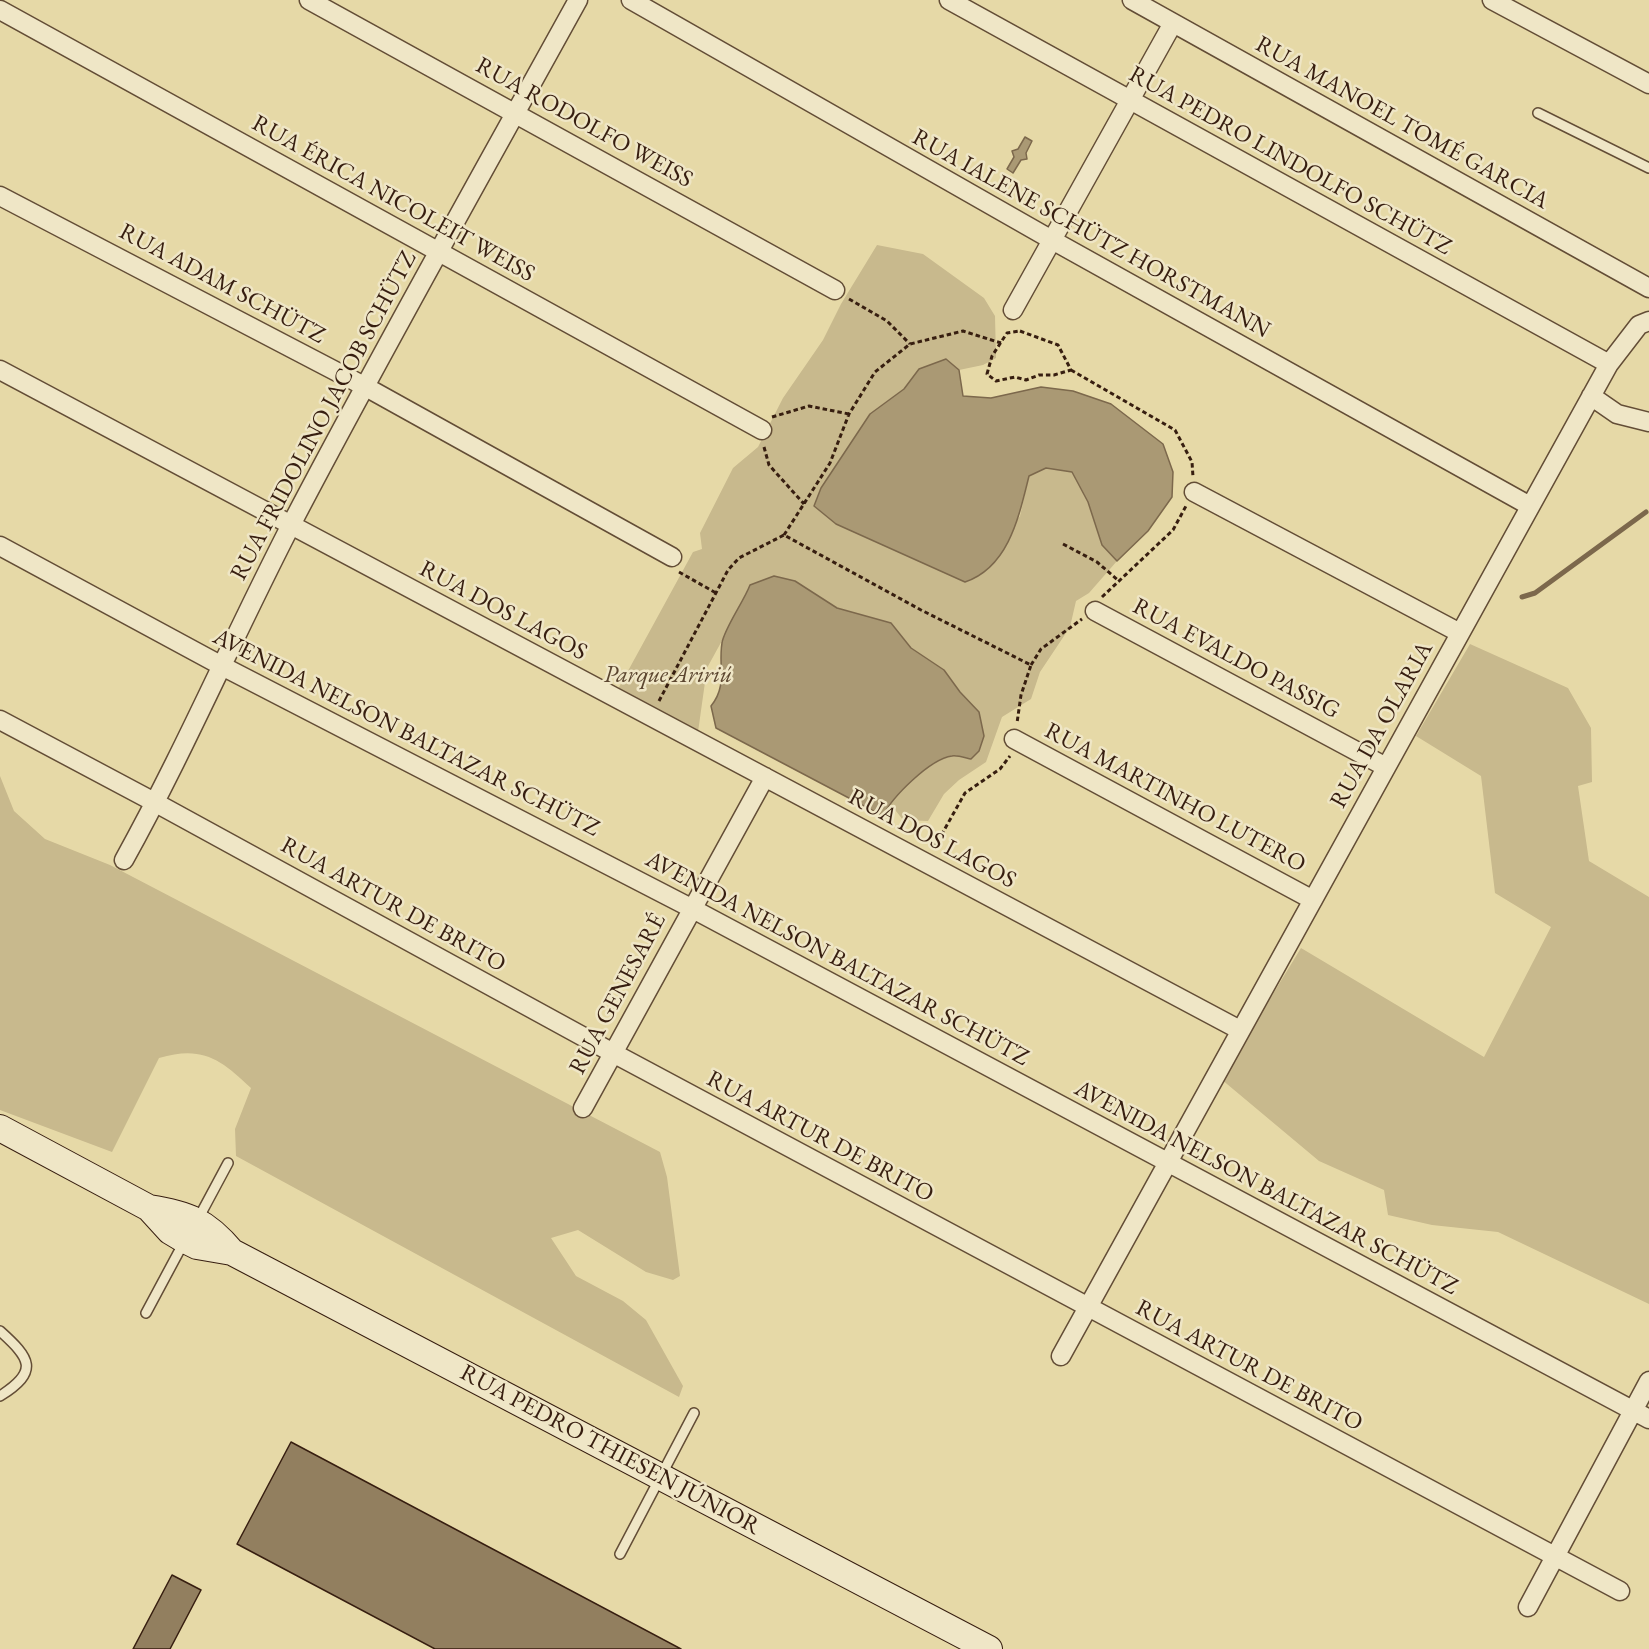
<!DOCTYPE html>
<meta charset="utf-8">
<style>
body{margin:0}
canvas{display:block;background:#e6d9a7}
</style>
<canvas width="1649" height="1649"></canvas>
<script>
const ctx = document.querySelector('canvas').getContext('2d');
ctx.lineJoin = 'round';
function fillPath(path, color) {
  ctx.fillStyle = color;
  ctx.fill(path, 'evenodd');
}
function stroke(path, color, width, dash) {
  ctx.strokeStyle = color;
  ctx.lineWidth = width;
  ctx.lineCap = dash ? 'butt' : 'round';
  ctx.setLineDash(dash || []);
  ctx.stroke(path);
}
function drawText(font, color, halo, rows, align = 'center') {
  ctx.font = font + ' "EB Garamond",serif';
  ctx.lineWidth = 5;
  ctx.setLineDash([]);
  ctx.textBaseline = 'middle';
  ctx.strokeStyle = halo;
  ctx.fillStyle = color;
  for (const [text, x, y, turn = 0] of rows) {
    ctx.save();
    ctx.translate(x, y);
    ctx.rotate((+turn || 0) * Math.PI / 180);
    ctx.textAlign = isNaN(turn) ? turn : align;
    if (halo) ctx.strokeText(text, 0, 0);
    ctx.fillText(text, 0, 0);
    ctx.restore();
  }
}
fillPath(new Path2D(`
 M877,245L923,254L984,298L995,316L996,358L983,365L959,370L946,359L919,369L904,389L870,414L821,488L814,506L836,524L965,582L1020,516L1029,476L1046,468L1072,472L1088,502L1102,545L1117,561L1089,593L1076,601L1070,627L1040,672L1031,699L1002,717L986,762L959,780L944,794L928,821L903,820L889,802C903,788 932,760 952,756C957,755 965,758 971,759L979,712L960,692L944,670L911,648L891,623L837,608L795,581L753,584L707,668L698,732L617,691L693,552L702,549L700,533L733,468L758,447L783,398L823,340L841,304Z
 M1470,644L1568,688L1591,728L1592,782L1578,786L1589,861L1649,897V1304L1498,1232L1432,1225L1388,1215L1384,1190L1319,1161L1221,1079L1301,948L1484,1057L1551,927L1495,893L1481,776L1416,736Z
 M0,776L14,811L45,839L110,865L660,1152L667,1177L680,1276L673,1280L646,1272L578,1230L551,1238L576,1276L623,1301L646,1320L683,1386L679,1397L236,1156L235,1129L251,1088C221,1060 203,1045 159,1058L112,1152L0,1110Z`), '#c8b98d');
const water = new Path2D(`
 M1025,137L1032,141L1026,153L1027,159L1021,160L1013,173L1007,169L1014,157L1012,151L1018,149Z
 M946,359L959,370L963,396L991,398L1041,387L1073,391L1111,404L1163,444L1173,472L1172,497L1148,531L1117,561L1102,545L1088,502L1072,472L1046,468L1029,476C1019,516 1009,567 965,582L836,524L814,506L821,488L870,414L904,389L919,369Z
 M774,576L795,581L837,608L891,623L911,648L944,670L960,692L979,712L984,736L979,751L971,759C966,758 957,755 952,756C930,759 892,797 883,816L716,728L711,706C728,685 718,666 722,643C724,629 744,601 750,585Z`);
fillPath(water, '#aa9974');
stroke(water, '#7c684c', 1.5);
stroke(new Path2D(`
 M1522,597L1535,593L1646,512`), '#7c684c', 5);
const building = new Path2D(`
 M291,1442L681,1649H435L237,1544Z
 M172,1575L201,1590L170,1649H133Z`);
fillPath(building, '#927f5f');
stroke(building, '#371e10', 1.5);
const lane = new Path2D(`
 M1538,113L1649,168
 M198,1219L228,1163
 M146,1313L184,1242
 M0,1331C30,1358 40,1371 0,1396
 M620,1554L694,1413`);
const street = new Path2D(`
 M309,0L835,290
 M631,0L1052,240L1530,506
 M949,0L1609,364
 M1132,0L1649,288
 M1492,0L1649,84
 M0,10L762,430
 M0,196L364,386L672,557
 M1013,310L1173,23
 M0,370L1238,1029
 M1591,396L1617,414L1649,422
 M1194,492L1460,633
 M0,546L222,666L691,908L1649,1419
 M1095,611L1386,767
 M0,720L156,803L613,1053L1620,1591
 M1014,739L1313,900
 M124,860C185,750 234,635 292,523C384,347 482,174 578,0
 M583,1108L765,777
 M1061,1356C1241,1024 1425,694 1609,364L1639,325L1649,321
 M1528,1607L1649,1381`);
const secondary = new Path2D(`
 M0,1128L149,1208L170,1231L185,1240L197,1246L232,1252L989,1649
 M149,1208C188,1214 206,1221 232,1252`);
stroke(lane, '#634d36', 12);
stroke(street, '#634d36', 21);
stroke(secondary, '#371e10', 28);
stroke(new Path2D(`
 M849,299L887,321L910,344
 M1020,331L1058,345L1071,370L1054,375H1039L1026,380L1015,377L996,381L987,374L992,356L1007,333Z
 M1071,370L1175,430L1192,462L1193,477
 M772,417L809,406L849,414
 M764,447L769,465L804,504
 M784,535L830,463L849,414L875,372L910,344L963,331L1001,343
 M1063,544L1097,562L1119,581
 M679,572L716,593
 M1102,597L1173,530L1186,506
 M1031,665L1041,649L1082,619
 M659,701L728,570L739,558L784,535L921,610L1031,665L1021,695L1017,723
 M934,848L965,793L1000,769L1010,756`), '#371e10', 3, [4.5, 3]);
stroke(lane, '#efe6c6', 9);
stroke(street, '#efe6c6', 18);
stroke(secondary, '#efe6c6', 26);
drawText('24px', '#371e10', '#efe6c6', [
 ["RUA RODOLFO WEISS",584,123,29],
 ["RUA MANOEL TOMÉ GARCIA",1402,123,29],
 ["RUA PEDRO LINDOLFO SCHÜTZ",1290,161,29],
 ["RUA ÉRICA NICOLEIT WEISS",393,199,29],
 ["RUA IALENE SCHÜTZ HORSTMANN",1091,234,29],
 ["RUA ADAM SCHÜTZ",222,284,28],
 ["RUA FRIDOLINO JACOB SCHÜTZ",324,416,-62],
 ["RUA DOS LAGOS",503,611,28],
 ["RUA EVALDO PASSIG",1236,659,28],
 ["RUA DA OLARIA",1382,725,-61],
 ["AVENIDA NELSON BALTAZAR SCHÜTZ",406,733,27],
 ["RUA MARTINHO LUTERO",1175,798,28],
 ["RUA DOS LAGOS",932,839,28],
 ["RUA ARTUR DE BRITO",393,905,29],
 ["AVENIDA NELSON BALTAZAR SCHÜTZ",837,959,28],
 ["RUA GENESARÉ",618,994,-62],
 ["RUA ARTUR DE BRITO",820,1137,28],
 ["AVENIDA NELSON BALTAZAR SCHÜTZ",1266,1188,28],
 ["RUA ARTUR DE BRITO",1249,1366,28],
 ["RUA PEDRO THIESEN JÚNIOR",610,1450,28]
]);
drawText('italic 24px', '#5b452f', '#efe6c6', [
 ["Parque Aririú",668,675]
]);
</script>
